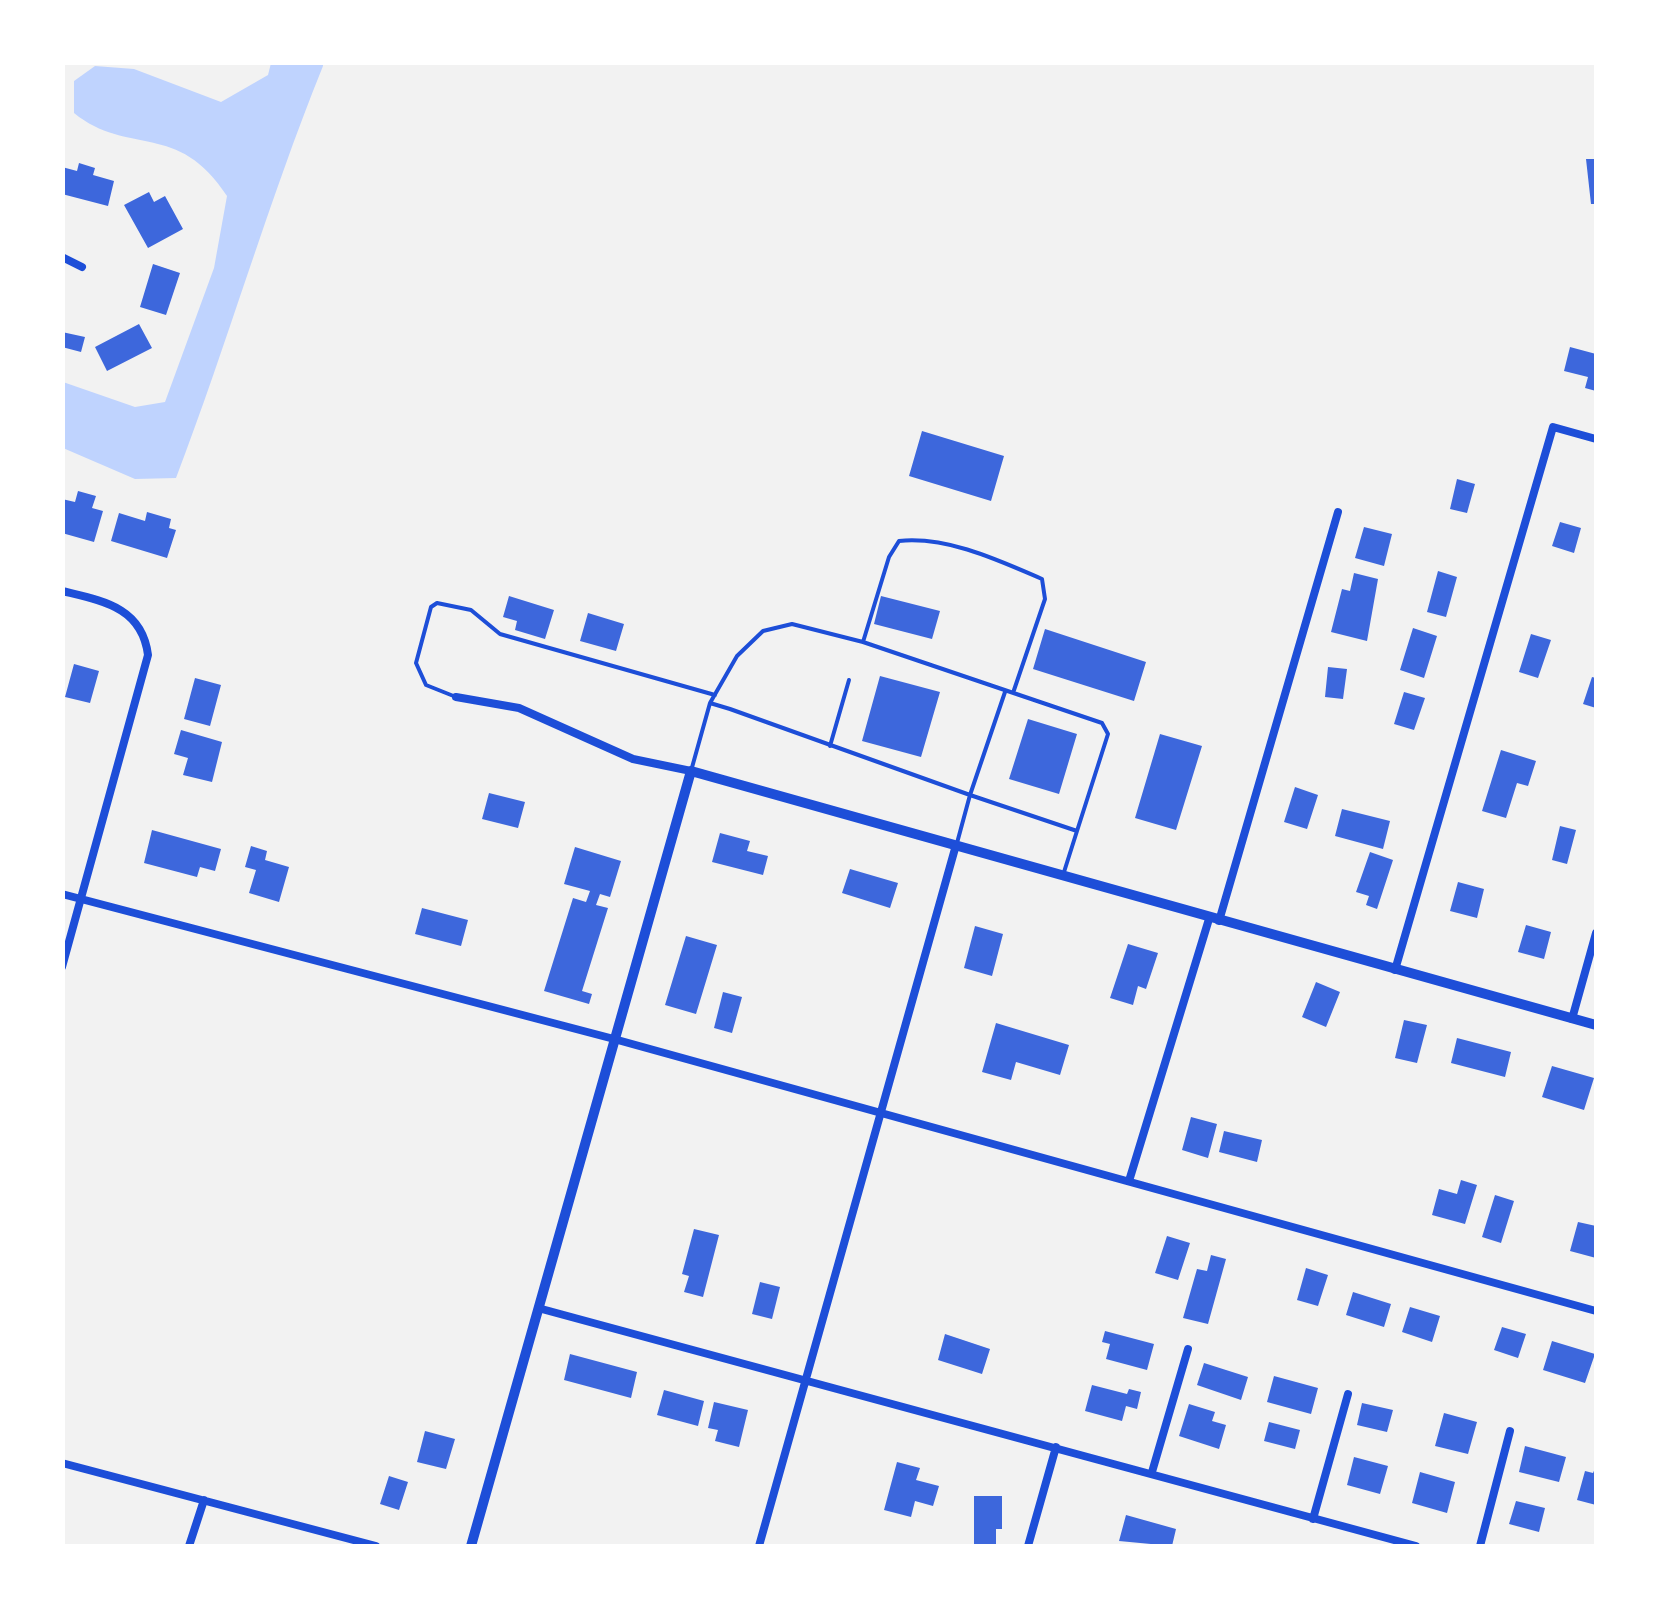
<!DOCTYPE html>
<style>
body{margin:0}
#map{position:relative;width:1659px;height:1609px;overflow:hidden;background:#f2f2f2;font-family:Bitter,serif}
canvas{display:block}
.frame{position:absolute;inset:0;border:65px solid #fff;pointer-events:none}
</style>
<div id="map">
<canvas width="1659" height="1609"></canvas>
<div class="frame"></div>
</div>
<script>
const ctx = document.querySelector('canvas').getContext('2d');
ctx.lineJoin = 'round';
function fillPath(path, color) {
  ctx.fillStyle = color;
  ctx.fill(path, 'evenodd');
}
function stroke(path, color, width, dash) {
  ctx.strokeStyle = color;
  ctx.lineWidth = width;
  ctx.lineCap = dash ? 'butt' : 'round';
  ctx.setLineDash(dash || []);
  ctx.stroke(path);
}
fillPath(new Path2D(`
 M271,63H323V66C268,202 228,342 176,478L135,479L63,448V382L135,407L165,402L214,268L227,196C178,120 128,157 74,113V81L95,66L134,69L221,102L268,75Z`), '#bfd3fe');
fillPath(new Path2D(`
 M1586,159H1596V204H1591Z
 M79,163L95,168L93,175L114,181L108,206L62,194V167L77,171Z
 M149,192L154,202L165,196L183,229L148,248L124,205Z
 M153,264L180,273L166,315L140,307Z
 M139,324L152,348L107,371L95,347Z
 M62,332L85,337L81,352L62,347Z
 M1570,347L1596,354V391L1585,388L1588,377L1564,371Z
 M922,431L1004,456L991,501L909,476Z
 M1457,479L1475,484L1467,513L1450,509Z
 M78,491L96,496L92,508L103,511L94,542L62,533V499L75,502Z
 M147,512L171,519L169,528L176,530L167,558L111,541L119,513L145,521Z
 M1560,522L1581,528L1574,553L1552,546Z
 M1364,527L1392,534L1384,566L1355,558Z
 M1438,571L1457,577L1446,617L1427,612Z
 M1354,573L1378,579L1367,641L1331,632L1342,589L1350,591Z
 M509,596L554,610L545,639L515,630L517,621L503,617Z
 M881,596L940,611L932,639L874,624Z
 M588,613L624,624L616,651L580,641Z
 M1413,628L1437,636L1424,678L1400,670Z
 M1045,629L1146,662L1134,701L1033,669Z
 M1531,634L1551,640L1538,678L1519,672Z
 M74,664L99,671L90,703L65,697Z
 M1328,667L1347,669L1343,699L1325,697Z
 M880,676L940,692L921,757L862,741Z
 M1592,677L1596,678V708L1583,704Z
 M195,678L221,685L210,726L184,719Z
 M1404,692L1425,698L1414,730L1394,724Z
 M1028,719L1077,734L1059,794L1009,779Z
 M181,730L222,742L212,782L183,775L188,758L174,754Z
 M1160,734L1202,746L1176,830L1135,818Z
 M1501,750L1536,761L1528,786L1517,783L1506,818L1482,811Z
 M1295,787L1318,795L1307,829L1284,822Z
 M489,793L525,802L518,828L482,819Z
 M1342,809L1390,821L1383,849L1335,836Z
 M1560,826L1576,830L1567,864L1552,860Z
 M152,830L221,849L215,871L200,867L197,877L144,863Z
 M720,833L750,841L747,851L768,856L763,875L712,862Z
 M251,846L267,851L265,860L289,867L279,902L249,893L256,870L245,867Z
 M575,847L621,861L610,897L600,894L596,905L608,908L582,991L592,994L589,1004L544,991L573,898L586,902L590,891L564,884Z
 M1370,852L1393,860L1377,909L1366,905L1369,896L1356,892Z
 M850,869L898,883L890,908L842,893Z
 M1458,882L1484,889L1477,918L1450,911Z
 M422,908L468,920L461,946L415,934Z
 M1526,925L1551,932L1544,959L1518,952Z
 M975,926L1003,934L992,976L964,968Z
 M686,936L717,945L696,1014L665,1005Z
 M1128,944L1158,953L1146,989L1138,986L1133,1005L1110,998Z
 M1316,982L1340,992L1326,1027L1302,1017Z
 M723,992L742,997L732,1033L714,1028Z
 M1404,1020L1427,1025L1417,1063L1395,1058Z
 M996,1023L1069,1045L1060,1075L1016,1062L1011,1080L982,1072Z
 M1457,1038L1511,1052L1505,1077L1451,1063Z
 M1552,1066L1594,1078L1584,1110L1542,1097Z
 M1191,1117L1217,1124L1208,1158L1182,1150Z
 M1224,1131L1262,1140L1257,1162L1219,1152Z
 M1461,1180L1477,1185L1465,1224L1432,1215L1439,1189L1457,1194Z
 M1495,1195L1514,1201L1501,1243L1482,1237Z
 M1578,1222L1596,1226V1258L1570,1251Z
 M694,1229L719,1235L703,1297L684,1292L689,1276L682,1274Z
 M1167,1236L1190,1243L1178,1280L1155,1273Z
 M1211,1255L1226,1259L1208,1324L1183,1318L1197,1269L1207,1271Z
 M1306,1268L1328,1275L1318,1306L1297,1300Z
 M760,1282L780,1287L772,1319L752,1314Z
 M1353,1292L1391,1304L1384,1327L1346,1315Z
 M1410,1307L1440,1316L1432,1342L1402,1332Z
 M1502,1327L1526,1334L1518,1358L1494,1350Z
 M1105,1331L1154,1344L1147,1370L1106,1359L1110,1344L1102,1342Z
 M945,1334L990,1349L982,1374L938,1360Z
 M1552,1341L1595,1354L1585,1383L1543,1370Z
 M570,1354L637,1372L631,1398L564,1380Z
 M1204,1363L1248,1377L1241,1400L1197,1385Z
 M1274,1376L1318,1388L1311,1414L1267,1402Z
 M1092,1385L1127,1394L1129,1389L1141,1392L1137,1409L1126,1406L1122,1421L1085,1411Z
 M664,1390L704,1401L698,1426L657,1415Z
 M714,1402L748,1410L739,1447L715,1441L718,1430L708,1428Z
 M1362,1403L1393,1410L1387,1432L1357,1425Z
 M1189,1404L1215,1412L1212,1421L1226,1425L1219,1449L1179,1436Z
 M1444,1413L1477,1422L1468,1454L1435,1446Z
 M1269,1422L1300,1430L1295,1449L1264,1441Z
 M425,1431L455,1439L446,1469L417,1462Z
 M1525,1446L1566,1457L1559,1482L1519,1472Z
 M1354,1457L1388,1466L1380,1494L1347,1485Z
 M897,1462L920,1468L916,1480L939,1486L933,1506L915,1501L911,1517L884,1510Z
 M1596,1466V1505L1577,1500L1585,1471L1593,1473Z
 M1420,1472L1455,1482L1447,1513L1412,1503Z
 M389,1476L408,1482L399,1510L380,1504Z
 M974,1496H1002V1529H996V1546H974Z
 M1516,1501L1545,1508L1539,1532L1509,1524Z
 M1126,1515L1176,1529L1172,1546L1119,1541Z`), '#3d67dc');
stroke(new Path2D(`
 M863,642L889,557L899,541C947,536 998,560 1042,579L1045,599L1013,693
 M1005,692L970,795L1077,831L1064,872
 M456,697L426,685L416,663L431,607L437,603L471,610L500,634L715,695
 M710,703L737,656L763,631L792,624L863,642L1102,723L1108,734L1077,831
 M830,746L849,680
 M691,771L710,703L730,709L970,795L957,843`), '#1d4ed8', 4);
stroke(new Path2D(`
 M62,257L82,267
 M62,591C103,601 142,607 148,655L62,967
 M456,697L519,708L633,759L691,771
 M62,894L614,1039L1596,1311
 M1219,921L1338,512
 M1395,970L1553,427L1596,439
 M1572,1019L1596,933
 M1129,1181L1209,919
 M538,1308L1416,1546
 M62,1463L376,1546
 M1152,1472L1188,1349
 M1313,1519L1348,1394
 M189,1546L204,1500
 M759,1546L956,845
 M1028,1546L1056,1447
 M1480,1546L1510,1431`), '#1d4ed8', 8);
stroke(new Path2D(`
 M471,1546L691,771L1596,1025`), '#1d4ed8', 10);
</script>
